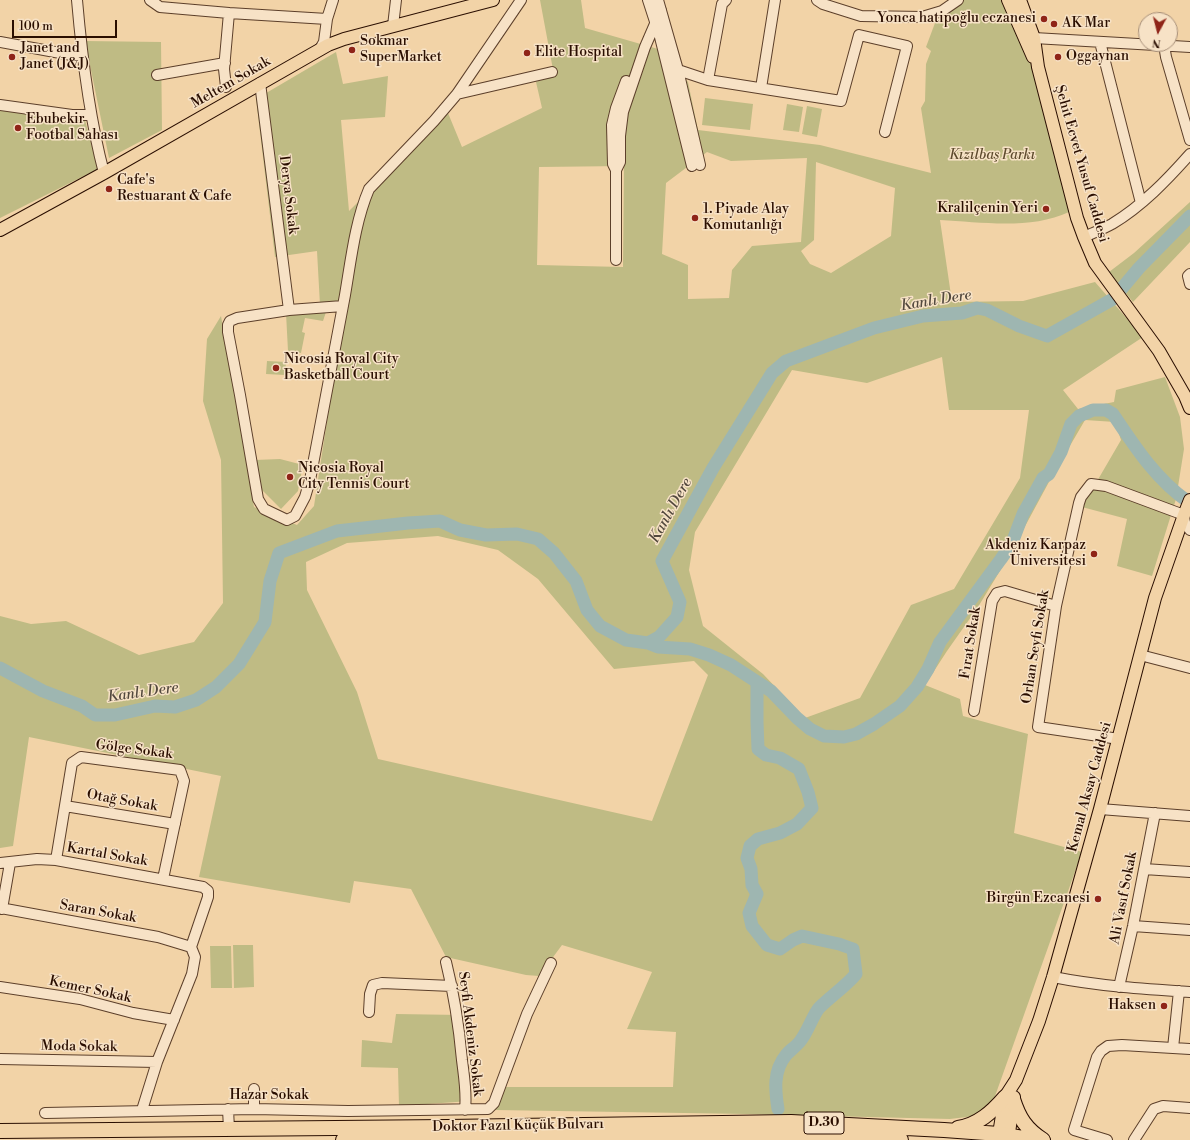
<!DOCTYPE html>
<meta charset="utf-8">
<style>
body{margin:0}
#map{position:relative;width:1190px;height:1140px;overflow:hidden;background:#f2d3a7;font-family:"Libre Bodoni",serif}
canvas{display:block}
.north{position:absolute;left:1138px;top:12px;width:40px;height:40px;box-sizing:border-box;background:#f7e2c6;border:1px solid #a58d77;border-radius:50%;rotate:187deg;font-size:11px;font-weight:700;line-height:16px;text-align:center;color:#2a0e00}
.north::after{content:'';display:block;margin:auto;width:14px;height:18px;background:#8f2418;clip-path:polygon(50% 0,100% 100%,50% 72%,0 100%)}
.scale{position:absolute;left:12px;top:20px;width:105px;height:18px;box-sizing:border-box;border:2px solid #2a0e00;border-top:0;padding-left:5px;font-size:12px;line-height:14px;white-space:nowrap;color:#2a0e00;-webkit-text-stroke:3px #f7e2c6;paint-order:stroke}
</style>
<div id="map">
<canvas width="1190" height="1140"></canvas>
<div class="north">N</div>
<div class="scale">100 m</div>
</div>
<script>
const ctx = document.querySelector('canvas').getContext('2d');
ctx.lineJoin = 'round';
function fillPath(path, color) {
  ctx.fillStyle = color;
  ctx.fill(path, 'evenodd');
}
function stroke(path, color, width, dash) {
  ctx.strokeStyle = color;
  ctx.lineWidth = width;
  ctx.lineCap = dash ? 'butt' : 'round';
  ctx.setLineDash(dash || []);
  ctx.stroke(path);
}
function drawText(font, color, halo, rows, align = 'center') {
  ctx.font = font + ' "Libre Bodoni",serif';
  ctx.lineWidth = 3;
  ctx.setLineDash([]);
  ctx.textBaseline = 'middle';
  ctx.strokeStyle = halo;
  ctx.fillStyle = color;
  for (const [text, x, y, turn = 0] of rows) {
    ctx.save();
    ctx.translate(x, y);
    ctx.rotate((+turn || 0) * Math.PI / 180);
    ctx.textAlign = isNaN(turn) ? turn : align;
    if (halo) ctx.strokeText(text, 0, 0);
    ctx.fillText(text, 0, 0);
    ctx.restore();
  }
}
fillPath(new Path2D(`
 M540,0H581L585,28L658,49L688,82L698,130L820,145L931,173L921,108L925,101L926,64L931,51L926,47L935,23L957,6L961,0H1010L1034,67L1052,135L1069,212C1031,230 981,222 940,220L952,302L1023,301L1095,282L1143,337L1063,390L1078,409L1114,402L1116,390L1165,377L1180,417L1184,449L1176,499L1152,576L1117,566L1127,519L1082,507L1121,440L1115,422L1085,420L1050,480L1009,556L978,607L947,651L925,685L960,699L963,716L1028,734L1014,833L1082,852L994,1099L975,1116L950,1119L747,1114L495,1110L502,1087H673L676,1032L627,1029L652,972L562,945L539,976L526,975L446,957L411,889L354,881L350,903L199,877L221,776L29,737L13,846L0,848V616L31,624L66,621L139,655L194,642L223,603L221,460L203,401L207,339L221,316L254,507L297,525L314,506L345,303L320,305L317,251L275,257L256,99L336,52L343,84L388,76L385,117L341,120L349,211L448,113L462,147L542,108L536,82L554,75ZM707,152L731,161L807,158L801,242L752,246L732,270L729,298L688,299V265L662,254L666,183ZM816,162L895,188L891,236L831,273L810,264L801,251L814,240ZM624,166L623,267L537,265L539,167ZM942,357L949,410H1029L1020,478L954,589L911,605L860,698L805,718L763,674L703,626L689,570L695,532L792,370L867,383ZM438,536L498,550L538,579L614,669L694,661L708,675L652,821L378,759L357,692L307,590L306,562L347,543Z
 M85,41L161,42L162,130L109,158Z
 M705,98L753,104L750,130L702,125Z
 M787,104L803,107L799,132L783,130Z
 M807,106L822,109L817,137L802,134Z
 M0,108L85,120L98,169L0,218Z
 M1190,202V242L1133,302L1109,272L1134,253Z
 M327,309L323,321L305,318L302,332L305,333L301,353L288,351L286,313Z
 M267,361L286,362L285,375L266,374Z
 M280,459L303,465L298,491L281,509L260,488L255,460Z
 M233,945H253L254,987L234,988Z
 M210,946H231L232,988H211Z
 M396,1014L461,1015L470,1101L399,1106L398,1068L361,1067L362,1040L392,1043Z`), '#bfbb84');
stroke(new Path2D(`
 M778,1109L779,1117`), '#70736a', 2);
stroke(new Path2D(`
 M648,643L658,647L690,649L709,655L731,665L771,691L797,718L810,729L824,736L844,737L856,734L874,724L900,706L917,687L928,669L940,642L1001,559L1012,543L1023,514L1043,478L1049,474L1061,452L1071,424L1079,416L1093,410H1106L1113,414C1135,447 1157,481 1190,503
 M0,668L43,691L82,706L95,715H115L155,706L175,707L196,700L216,687L239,664L265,622L270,581L279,553L337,531L408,523L440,521L460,530L486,535L517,534L538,539L554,553L576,581L587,610L600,626L626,640L648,643L659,637L677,617L680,602L662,561L713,468L772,373L786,361L874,328L923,316L962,313L977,308L987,310L1019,326L1047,336L1113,299L1139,268L1190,216
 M757,682V722L758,749L766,755L780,758L799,769L808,792L812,808L797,824L780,833L758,839L750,846L747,858L751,869L752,885L757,894L749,913L752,926L767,945L780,949L793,940L802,936L839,944L853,949L856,974C845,987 831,996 819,1008C813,1015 808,1031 801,1040C797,1046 790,1050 786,1055C773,1071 775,1090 778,1109`), '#9eb6b1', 13);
const minor = new Path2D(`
 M77,0C82,58 89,116 104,173
 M150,0L160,7L229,13L327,19
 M648,0L660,37L692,166
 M658,0L678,70L700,165
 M817,0L823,4L861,16L922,17L942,11L958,0
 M393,26L396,0
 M1034,38L1190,47
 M0,42L82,57
 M1100,42L1141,203
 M1164,45L1166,57L1190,140
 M320,49L324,42L327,19L333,0
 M669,71L678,70L708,80L841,101L859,35L907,46L885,132
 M157,75L225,63
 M708,80L722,4L726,0
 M260,83L289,310
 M226,87L224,69L229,13
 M761,88L775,0
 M457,94L552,72
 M0,105L72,115H91
 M616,170L613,164L612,125L616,108L626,81
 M1084,237C1093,233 1103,229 1112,224C1142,206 1167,180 1190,154
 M616,260V170L620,162V136L623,112L645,47L661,10
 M1190,274L1188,276L1190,284
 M343,306L289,310L237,318L230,321L228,325V332L240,395L258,499L264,509L287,520L295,516L305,497L310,480C322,418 333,357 345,295C351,260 355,222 369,189L434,121L457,94L521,0
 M1140,655L1190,668
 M974,711L992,601L997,593L1005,591L1056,606
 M1119,739L1038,727L1056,606L1079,503L1081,497L1091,484L1106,486L1184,515L1185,523L1190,530
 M65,806L175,824
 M1100,809L1190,816
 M56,860L72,763L81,757L180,770L184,781L163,879
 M0,863L37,859L56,860L203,887L208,891V897L191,947
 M1144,869L1190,872
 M0,908L158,937L191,947
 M2,909L10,863
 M1133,926L1190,930
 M446,962C454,994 459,1027 462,1060C464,1077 467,1093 465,1110
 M1053,977C1098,986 1144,989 1190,992
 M0,987L80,999L133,1013L174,1020
 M1119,987L1133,926L1155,813
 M369,1012L370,994L373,985L382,983L452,986
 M1173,1048L1179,991
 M0,1059L157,1062
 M254,1089V1109
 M228,1109L229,1129
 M142,1110L157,1062L192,974L195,957L191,947
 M45,1113L254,1109L348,1111L488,1109L494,1103L527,1014L551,963
 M1107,1140L1074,1130L1097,1057L1101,1051L1108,1046L1122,1045L1190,1049
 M1134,1140L1154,1109L1163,1106L1190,1108`);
const major = new Path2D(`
 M1008,0L1033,57
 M1020,0L1034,38L1038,67L1077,218L1084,237L1095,263L1159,351L1185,396L1190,408
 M0,230L104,173L328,45L344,39L493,0
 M998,1140L1005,1097L1016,1080L1039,1021L1053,977L1100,809L1155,598L1184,515L1190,500
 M1008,1140L1014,1097`);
const highway = new Path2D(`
 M1013,1099C1019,1118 1026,1129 1043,1140
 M958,1128C978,1125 992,1112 1005,1097
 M0,1131L447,1127L791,1122L944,1130L999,1134L1035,1140
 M343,1140L769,1134L835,1136L901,1140`);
stroke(minor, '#5c3f2a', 12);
stroke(major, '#2a0e00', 14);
stroke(highway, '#2a0e00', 16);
stroke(minor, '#f7e2c6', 10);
stroke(major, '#f2d3a7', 12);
stroke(highway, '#f2d3a7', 14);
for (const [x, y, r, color] of [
 [1044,19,4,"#8f2418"],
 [1054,24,4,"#8f2418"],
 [352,50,4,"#8f2418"],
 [527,53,4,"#8f2418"],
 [12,57,4,"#8f2418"],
 [1058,57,4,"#8f2418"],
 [18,128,4,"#8f2418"],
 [109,189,4,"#8f2418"],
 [1046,209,4,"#8f2418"],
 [695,218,4,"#8f2418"],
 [276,368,4,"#8f2418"],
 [290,477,4,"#8f2418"],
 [1094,554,4,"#8f2418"],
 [1098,899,4,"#8f2418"],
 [1164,1006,4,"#8f2418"]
]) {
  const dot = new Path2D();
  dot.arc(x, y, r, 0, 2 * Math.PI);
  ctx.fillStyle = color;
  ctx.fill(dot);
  stroke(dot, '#f7e2c6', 1.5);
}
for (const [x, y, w] of [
 [824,1123,40]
]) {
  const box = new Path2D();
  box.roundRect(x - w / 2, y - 11, w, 22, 3);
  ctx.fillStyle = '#f7e2c6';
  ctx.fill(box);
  stroke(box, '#2a0e00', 1);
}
drawText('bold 13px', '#2a0e00', null, [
 ["D.30",824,1123]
]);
drawText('14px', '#2a0e00', '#f7e2c6', [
 ["Yonca hatipoğlu eczanesi",1036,19,"right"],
 ["AK Mar",1062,24],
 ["Sokmar",360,42],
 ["SuperMarket",360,58],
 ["Janet and",20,49],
 ["Janet (J&J)",20,65],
 ["Elite Hospital",535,53],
 ["Oggaynan",1066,57],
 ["Ebubekir",26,120],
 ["Footbal Sahası",26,136],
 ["Cafe's",117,181],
 ["Restuarant & Cafe",117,197],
 ["Kralilçenin Yeri",1038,209,"right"],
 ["1. Piyade Alay",703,210],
 ["Komutanlığı",703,226],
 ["Nicosia Royal City",284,360],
 ["Basketball Court",284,376],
 ["Nicosia Royal",298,469],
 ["City Tennis Court",298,485],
 ["Akdeniz Karpaz",1086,546,"right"],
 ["Üniversitesi",1086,562,"right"],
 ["Birgün Ezcanesi",1090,899,"right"],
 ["Haksen",1156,1006,"right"]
], 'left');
drawText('14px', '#2a0e00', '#f7e2c6', [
 ["Meltem Sokak",231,83,-30],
 ["Şehit Ecvet Yusuf Caddesi",1081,164,74],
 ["Derya Sokak",288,195,83],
 ["Fırat Sokak",971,643,-81],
 ["Orhan Seyfi Sokak",1036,647,-81],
 ["Gölge Sokak",134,750,7],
 ["Kemal Aksay Caddesi",1090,787,-75],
 ["Otağ Sokak",122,801,10],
 ["Kartal Sokak",107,855,10],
 ["Ali Vasıf Sokak",1124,898,-79],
 ["Saran Sokak",98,912,10],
 ["Kemer Sokak",90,990,12],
 ["Seyfi Akdeniz Sokak",470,1034,83],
 ["Moda Sokak",79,1047,1],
 ["Hazar Sokak",269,1096],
 ["Doktor Fazıl Küçük Bulvarı",518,1126,-1]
]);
drawText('italic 14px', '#5e4b2e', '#f7e2c6', [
 ["Kızılbaş Parkı",992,156]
]);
drawText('italic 15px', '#53493e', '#f7e2c6', [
 ["Kanlı Dere",936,301,-9],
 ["Kanlı Dere",671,511,-61],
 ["Kanlı Dere",143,693,-8]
]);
</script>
